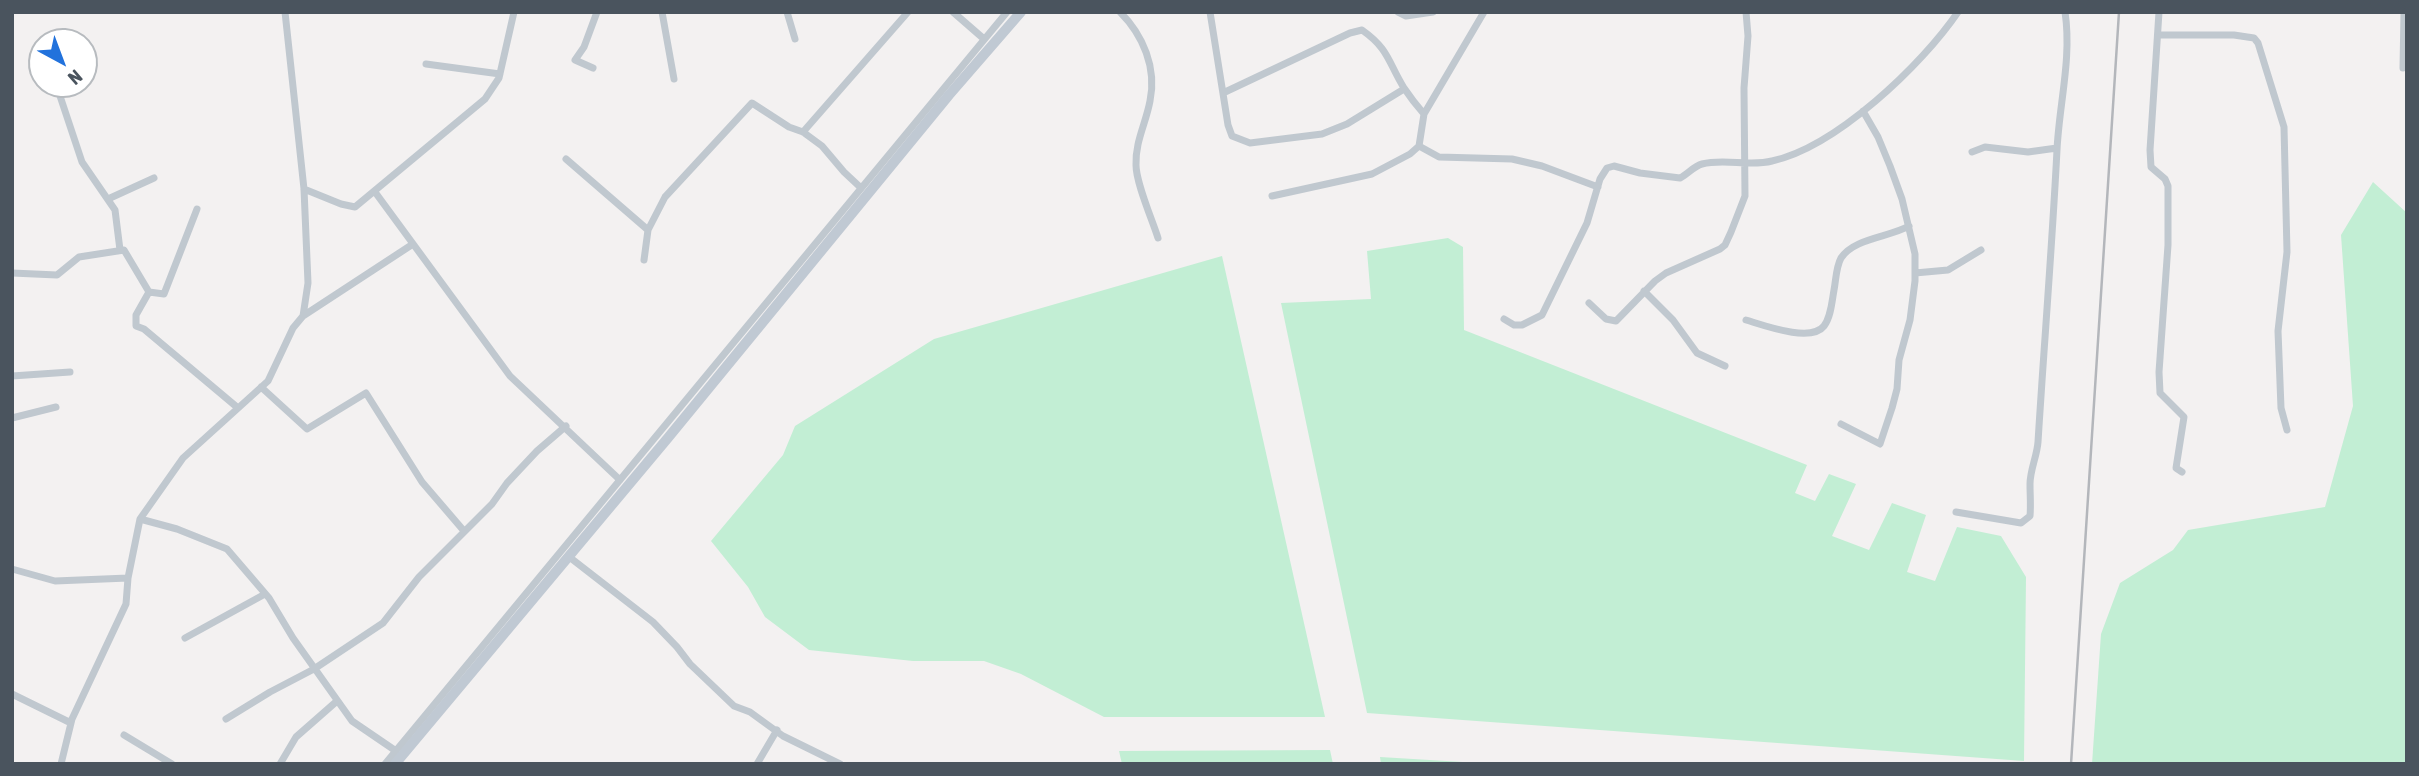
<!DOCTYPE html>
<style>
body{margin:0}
#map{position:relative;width:2419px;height:776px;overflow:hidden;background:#f3f1f1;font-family:"Asap Condensed",sans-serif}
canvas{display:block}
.frame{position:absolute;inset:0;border:14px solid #4a545e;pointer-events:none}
.north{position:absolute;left:28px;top:28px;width:70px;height:70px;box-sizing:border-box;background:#fff;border:2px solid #b7bbbf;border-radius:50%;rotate:139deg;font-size:19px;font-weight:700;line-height:28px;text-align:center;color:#4a545e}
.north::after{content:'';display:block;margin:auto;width:24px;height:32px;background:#2272dc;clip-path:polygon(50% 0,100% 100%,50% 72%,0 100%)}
</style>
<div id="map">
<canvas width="2419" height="776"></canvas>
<div class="frame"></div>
<div class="north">N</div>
</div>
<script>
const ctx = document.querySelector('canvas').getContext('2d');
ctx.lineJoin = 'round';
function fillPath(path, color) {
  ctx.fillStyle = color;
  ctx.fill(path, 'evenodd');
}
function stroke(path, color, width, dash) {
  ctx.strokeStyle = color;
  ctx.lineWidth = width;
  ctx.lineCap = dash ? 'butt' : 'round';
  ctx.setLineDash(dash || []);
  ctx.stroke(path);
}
fillPath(new Path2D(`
 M2373,182L2407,213V764H2092L2101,634L2120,583L2173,550L2188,530L2325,507L2353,406L2341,235Z
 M1448,238L1463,247L1464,330L1807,465L1795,493L1815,501L1829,474L1856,484L1832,536L1869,550L1892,503L1926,515L1907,572L1935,581L1957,527L2001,536L2026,577L2024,761L1367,713L1281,303L1371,299L1367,251Z
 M1222,256L1325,717H1104L1021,674L984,661H913L809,650L765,617L748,587L711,541L783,455L795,426L934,339Z
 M1330,750L1333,764H1122L1119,751Z
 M1380,757L1496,764H1381Z`), '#c2eed4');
stroke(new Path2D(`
 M662,12L674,79
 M787,12L795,39
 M953,12L984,39
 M1120,12C1143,35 1157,68 1150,101C1146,123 1135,142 1136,165C1136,183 1152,219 1158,238
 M1210,12L1228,125L1232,136L1250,143L1322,134L1347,124L1404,89
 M1398,12L1406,16L1433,12
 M2159,12L2150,150L2151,167L2165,179L2168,186V245L2159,372L2160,393L2184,417L2176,468L2182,472
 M2158,35H2234L2254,38L2258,43L2284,127L2287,252L2278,331L2281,408L2287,430
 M426,64L500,74
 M593,68L575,60L584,47L597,12
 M2403,68L2404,12
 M56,84L82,162L115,210L120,250
 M1223,93L1350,33L1362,30C1389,49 1388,62 1404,88C1410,97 1417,106 1424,114
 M803,132L908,12
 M1419,146L1439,157L1512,159L1542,166L1598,187
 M1972,152L1985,147L2028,152L2057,148
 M566,159L648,230L644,260
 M304,189L341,204L355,207L485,99L499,78L514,12
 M375,192L510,376L620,480
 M1272,196L1372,174L1410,154L1419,146L1424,114L1484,12
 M108,199L154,178
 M648,230L665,197L752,103L789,127L803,132L822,146L844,172L860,187
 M12,273L57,275L79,257L124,250L149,292L136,315V326L144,329L238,408
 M1915,273L1948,270L1981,250
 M1644,291L1673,320L1697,353L1725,366
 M149,292L164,294L197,209
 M1589,303L1606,319L1616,321L1655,281L1666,273L1720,249L1725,245L1731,232L1745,196L1744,88L1748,36L1746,12
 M303,316L413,244
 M1504,319L1514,325H1522L1542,315L1587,223L1600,179L1607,168L1614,166L1640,173L1680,178C1688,174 1694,166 1702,164C1725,158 1749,167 1772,161C1836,147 1922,65 1958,12
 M1746,320C1763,325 1811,343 1824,326C1831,317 1832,301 1834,290C1836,280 1836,267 1841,258C1854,238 1890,237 1909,226
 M12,376L70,372
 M261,387L307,429L366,393L422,482L464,531
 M12,418L56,407
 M1841,424L1880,444L1892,408L1897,389L1899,360L1910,320L1915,281V254L1902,199L1890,166L1878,137L1863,111
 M1956,512L2021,523L2030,516C2031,505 2030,495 2030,484C2030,470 2037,456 2038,442C2044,345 2052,248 2057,150C2059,105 2072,58 2065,12
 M140,519L177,529L227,549L269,598L293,638L352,721L396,751
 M568,556L653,622L677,647L690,664L734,706L750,712L783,736L840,764
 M12,569L55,581L128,578
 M185,638L265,594
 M12,694L71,723
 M226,719L270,692L314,669L383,623L419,577L492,504L507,483L537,451L566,426
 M124,735L172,764
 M61,764L72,719L126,604L128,578L140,519L183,458L268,381L293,328L303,316L308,283L304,189L285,12
 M280,764L296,737L337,701
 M385,764L1007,12
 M757,764L777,730`), '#c0c8cf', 7);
stroke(new Path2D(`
 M395,764L667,439L949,95L1021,12`), '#c0c9d3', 10);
stroke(new Path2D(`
 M2071,764L2119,12`), '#b3b6bb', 2.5);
</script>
